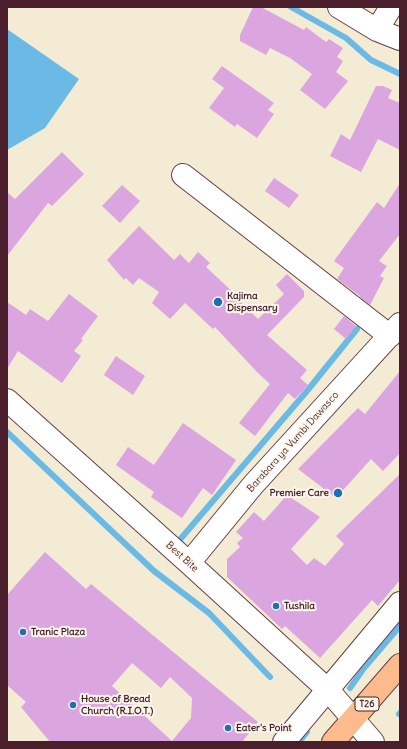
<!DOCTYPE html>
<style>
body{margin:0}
#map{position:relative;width:407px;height:749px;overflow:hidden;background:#f4ebd5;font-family:Delius,sans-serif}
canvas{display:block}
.frame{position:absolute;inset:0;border:8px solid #4a1f2b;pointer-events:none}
</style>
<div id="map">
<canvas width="407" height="749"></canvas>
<div class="frame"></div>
</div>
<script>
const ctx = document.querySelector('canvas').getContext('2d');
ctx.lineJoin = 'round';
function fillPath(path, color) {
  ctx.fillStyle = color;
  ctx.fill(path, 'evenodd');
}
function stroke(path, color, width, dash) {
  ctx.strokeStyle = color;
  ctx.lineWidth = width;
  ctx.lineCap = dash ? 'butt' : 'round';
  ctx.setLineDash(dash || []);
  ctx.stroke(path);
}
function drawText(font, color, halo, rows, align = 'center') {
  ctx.font = font + ' Delius,sans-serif';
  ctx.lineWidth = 4;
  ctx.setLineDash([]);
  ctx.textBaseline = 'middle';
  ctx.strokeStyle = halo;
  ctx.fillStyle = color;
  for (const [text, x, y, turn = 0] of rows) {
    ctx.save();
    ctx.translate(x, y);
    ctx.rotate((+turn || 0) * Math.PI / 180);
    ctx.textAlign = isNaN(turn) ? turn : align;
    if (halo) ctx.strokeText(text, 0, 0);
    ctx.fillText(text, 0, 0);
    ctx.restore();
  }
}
fillPath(new Path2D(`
 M7,29L79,79L45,128L7,150Z`), '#6bbae6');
stroke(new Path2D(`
 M291,7L346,38L371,60L400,74
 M7,432L154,571L209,613L270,677
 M177,543L307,391L357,329
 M350,688L364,668L400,626
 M399,714L400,713
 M299,742L307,732`), '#6bbae6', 6);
fillPath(new Path2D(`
 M253,7H261L304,30L306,27L326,42L329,39L343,48L337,57L343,61L336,72L348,81L325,109L300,90L312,74L290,58L270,48L266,55L240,41V35Z
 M222,66L274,103L268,110L274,114L257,138L237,124L235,127L209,108L224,88L212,79Z
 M376,86H383L392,90L388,98L400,103V150L378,139L361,172L330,156L341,134L350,140Z
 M62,152L84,174L52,206L48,203L7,256V192L15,199Z
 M274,178L299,195L289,208L265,191Z
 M400,183V234L379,261L387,266L380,276L384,278L370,305L360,297V296L337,279L344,268L334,261L377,202L384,208Z
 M122,185L140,201L120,223L102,206Z
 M139,226L174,260L180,254L189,263L198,252L210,263L206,267L235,294L234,295L258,319L284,294L276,285L287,274L304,291V297L267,335L307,370L300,378L308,385L295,399L288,393L255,436L239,423L270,384L258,373L215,327L213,329L185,303L170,319L152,303L159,292L139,278L133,285L126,278L124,280L107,260Z
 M69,294L98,316L81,339L83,340L74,351L81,356L62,383L18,351L7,369V302L26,315L30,309L48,321Z
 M344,316L356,326L346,339L334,329Z
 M116,356L145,376L133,395L104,375Z
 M400,371V453L383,471L371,459L336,498L298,469L358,408L365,414Z
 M183,423L236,460L212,495L203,488L182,518L151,497L154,492L116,465L128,447L154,465Z
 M400,474V580L378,606L372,600L320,658L285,626L282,629L227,577V559L240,547L237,543L243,538L236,532L254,512L264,521L287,495L320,517L291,549L307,565L314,558L325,566L344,544L336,536Z
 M45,552L86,589L91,584L258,722L242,742H50L21,707L26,702L7,685V595ZM132,663L161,688L170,677L192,698L191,718L172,741L112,686Z`), '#dba5e0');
const minor = new Path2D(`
 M339,7L377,30L400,39
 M377,30L391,7
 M183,175L390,336
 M7,400L189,563L328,690L373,742
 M189,563L253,485L400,324
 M284,742L400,603`);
const highway = new Path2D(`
 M333,742L400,665`);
stroke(minor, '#643e44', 24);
stroke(highway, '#643e44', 24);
stroke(minor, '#fff', 22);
stroke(highway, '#fbbb8d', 22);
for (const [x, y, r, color] of [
 [218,302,5,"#1f6fb2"],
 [338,493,5,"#1f6fb2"],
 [276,606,4,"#1f6fb2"],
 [23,632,4,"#1f6fb2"],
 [73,705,4,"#1f6fb2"],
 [228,728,4,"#1f6fb2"]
]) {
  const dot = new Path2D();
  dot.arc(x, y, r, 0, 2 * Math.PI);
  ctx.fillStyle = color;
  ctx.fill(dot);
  stroke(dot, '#fbf7ec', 1.5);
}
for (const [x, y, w] of [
 [367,704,24]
]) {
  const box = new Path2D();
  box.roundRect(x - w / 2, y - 7, w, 14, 3);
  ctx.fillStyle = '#fbf7ec';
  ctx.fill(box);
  stroke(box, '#4a1f2b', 1);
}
drawText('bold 9px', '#4a1f2b', null, [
 ["T26",367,704]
]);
drawText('bold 10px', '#4a1f2b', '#fbf7ec', [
 ["Kajima",227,296],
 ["Dispensary",227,308],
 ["Premier Care",329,493,"right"],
 ["Tushila",284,606],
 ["Tranic Plaza",31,632],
 ["House of Bread",81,699],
 ["Church (R.I.O.T.)",81,711],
 ["Eater's Point",236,728]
], 'left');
drawText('10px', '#4a1f2b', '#fbf7ec', [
 ["Barabara ya Vumbi Dawasco",293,442,-48],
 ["Best Bite",182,557,42]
]);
</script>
